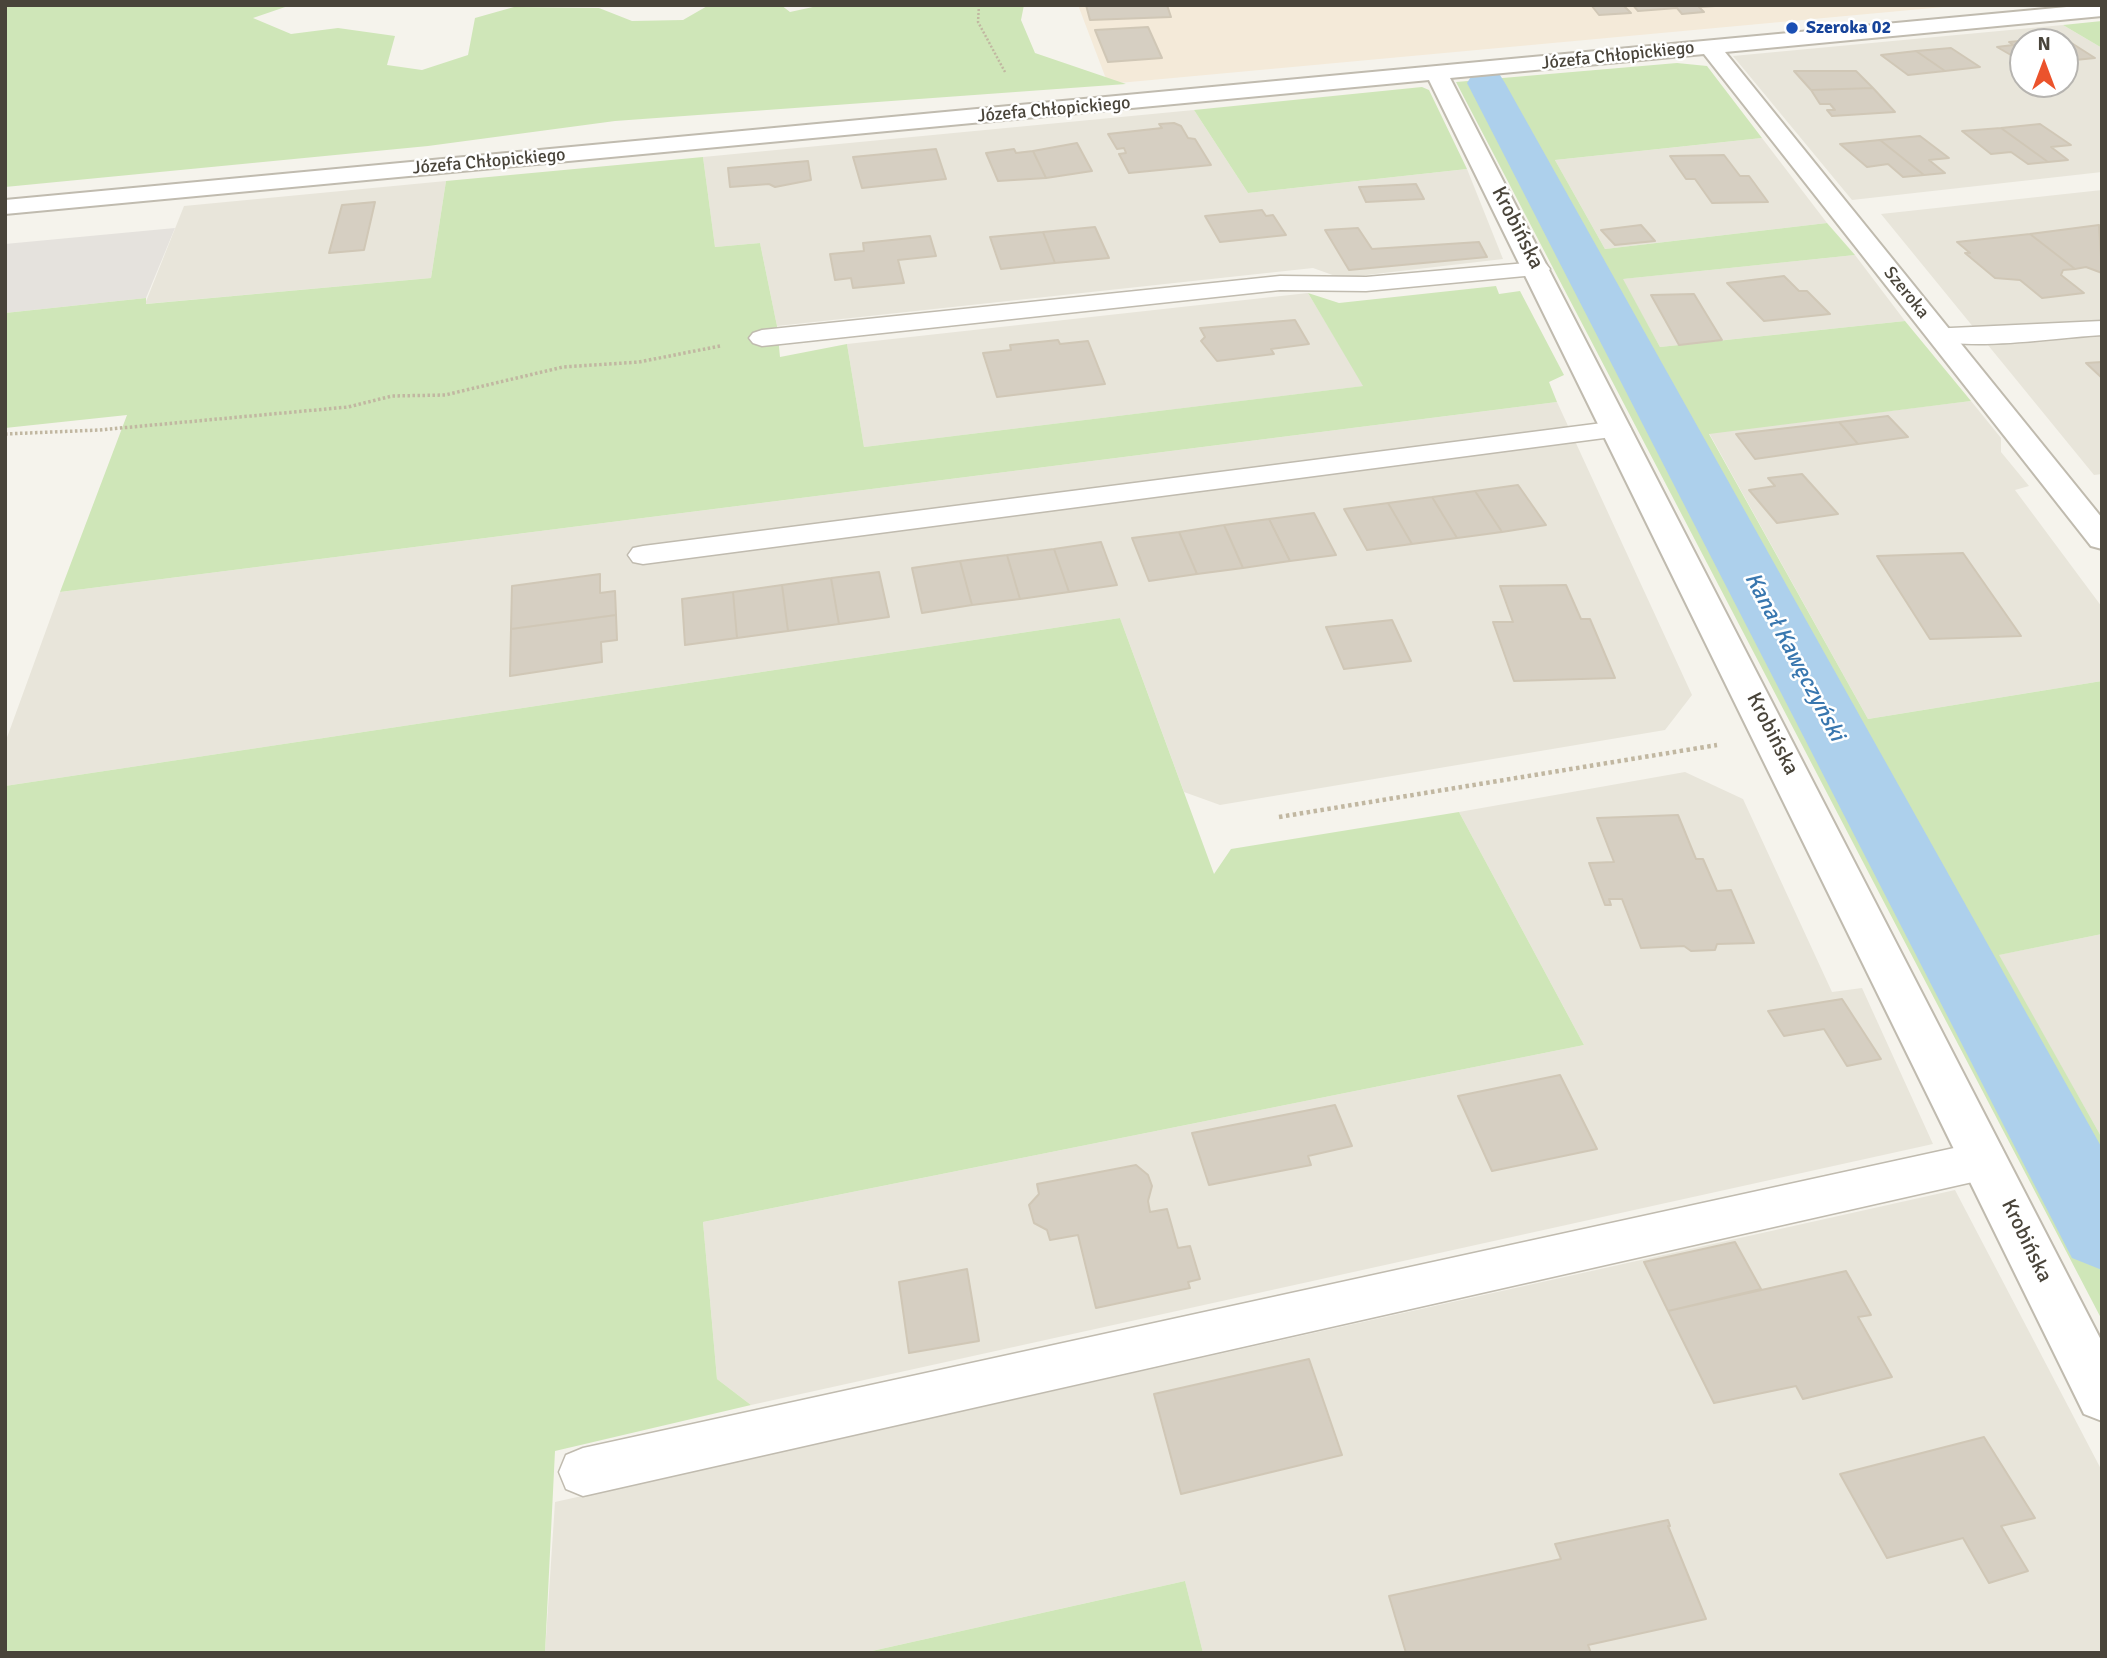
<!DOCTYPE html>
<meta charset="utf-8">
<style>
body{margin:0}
#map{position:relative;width:2107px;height:1658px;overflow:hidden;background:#f5f3ec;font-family:Signika,sans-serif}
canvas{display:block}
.frame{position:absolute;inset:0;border:7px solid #49443a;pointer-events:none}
.north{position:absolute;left:2009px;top:28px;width:70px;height:70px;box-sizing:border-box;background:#fff;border:2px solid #b6b4b0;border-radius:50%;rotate:0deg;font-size:19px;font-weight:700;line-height:28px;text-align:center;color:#49443a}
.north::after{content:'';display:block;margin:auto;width:24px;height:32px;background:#eb532c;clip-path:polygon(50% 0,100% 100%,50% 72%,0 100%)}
</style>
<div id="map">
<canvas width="2107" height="1658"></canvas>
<div class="frame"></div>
<div class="north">N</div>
</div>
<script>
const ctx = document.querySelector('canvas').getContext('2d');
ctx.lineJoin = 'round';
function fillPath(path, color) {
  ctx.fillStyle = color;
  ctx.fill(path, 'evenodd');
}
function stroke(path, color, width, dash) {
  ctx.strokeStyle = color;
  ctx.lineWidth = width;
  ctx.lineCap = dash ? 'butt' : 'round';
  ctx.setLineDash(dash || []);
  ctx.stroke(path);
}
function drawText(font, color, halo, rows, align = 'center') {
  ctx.font = font + ' Signika,sans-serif';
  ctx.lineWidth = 5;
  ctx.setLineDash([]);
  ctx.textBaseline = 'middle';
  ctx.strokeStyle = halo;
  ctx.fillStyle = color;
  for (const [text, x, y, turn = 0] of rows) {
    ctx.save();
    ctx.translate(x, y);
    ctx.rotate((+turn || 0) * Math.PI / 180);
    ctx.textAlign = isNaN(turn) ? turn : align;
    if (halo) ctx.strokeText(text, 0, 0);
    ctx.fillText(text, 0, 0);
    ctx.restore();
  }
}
fillPath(new Path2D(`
 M2063,25L2102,48V172L1852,200L1733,56ZM2023,42H2065V84H2023Z
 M1194,110L1248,193L1467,169L1503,259L1341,278L1313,268L777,326L760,243L715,247L703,157Z
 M1762,138L1827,223L1605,249L1555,160Z
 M446,181L431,278L145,304L184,206Z
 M2102,190V474L2094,475L1881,214Z
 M1855,255L1905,321L1660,347L1622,279Z
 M1308,293L1364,386L864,447L847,344Z
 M1971,401L2001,438V452L2029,486L2015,490L2102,607V681L1868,719L1709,433Z
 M1557,402L1692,695L1665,730L1220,805L1184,792L1120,618L5,786V743L60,592Z
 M1685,772L1743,799L1832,992L1862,988L1933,1144L751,1405L717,1379L703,1222L1584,1045L1459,812Z
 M2102,934V1138L1998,955Z
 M1955,1190L2102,1471V1653H1203L1185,1581L863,1653H545L555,1502Z`), '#e8e5da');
fillPath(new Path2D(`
 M1078,5H1965L1108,84Z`), '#f4ead9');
fillPath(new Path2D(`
 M175,228L146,298L5,313V244Z`), '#e5e2dd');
fillPath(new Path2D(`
 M5,5H291L253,18L291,34L338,28L395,36L387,65L422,70L468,55L475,18L514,7L599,8L632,21L683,20L709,5H781L790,12L822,5H1024L1021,20L1035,53L1126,84L615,121L428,146L5,187Z
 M2102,21V48L2063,25Z
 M1677,63L1707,66L1762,138L1555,160L1605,249L1827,223L1855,255L1623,279L1660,347L1905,321L1971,401L1709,434L1868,719L2102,681V934L1999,955L2102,1138V1320L1456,82Z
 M1422,87L1429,90L1467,169L1248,193L1194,110Z
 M703,157L715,247L760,243L777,326L780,357L847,344L864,447L1363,386L1308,293L1339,303L1496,286L1499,294L1520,291L1564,375L1549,382L1557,402L60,592L127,415L5,428V313L146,298V304L431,278L446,181Z
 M1120,618L1214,874L1231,849L1459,812L1584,1045L703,1222L717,1379L751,1405L555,1451L545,1653H5V786Z
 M1185,1581L1203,1653H863Z`), '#cfe6b8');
fillPath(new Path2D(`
 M1486,71L1500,75L1505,83L2102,1148V1270L2072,1258L1467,83L1472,75Z`), '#add0ec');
const building = new Path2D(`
 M1086,5H1167L1171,17L1090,20Z
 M1591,5H1623L1631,13L1599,15Z
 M1633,5H1731L1699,7L1704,12L1682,14L1677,8L1638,11Z
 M1148,27L1162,58L1108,62L1095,30Z
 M2062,37L2095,58L2065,61V42H2023V52L2009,42Z
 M2013,45L2023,52V62L1997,47Z
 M1951,48L1980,67L1945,71L1916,51Z
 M1916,51L1945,71L1908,75L1881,55Z
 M1794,71H1856L1873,88L1811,90Z
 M1873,88L1895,112L1832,116L1827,110H1835L1830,104H1820L1811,90Z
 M1174,123L1181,126L1188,138L1195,139L1211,165L1129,173L1119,154L1126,153L1124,148L1117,149L1108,134L1162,128L1159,124Z
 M2040,124L2071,145L2051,147L2068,160L2048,162L2001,128Z
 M2001,128L2048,162L2028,164L2011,152L1991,154L1962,131Z
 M1920,136L1949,158L1929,160L1945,173L1924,175L1880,140Z
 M1880,140L1924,175L1903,177L1888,164L1867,167L1840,144Z
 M1077,143L1092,171L1046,178L1033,151Z
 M936,149L946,179L862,188L853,157Z
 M1014,149L1016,153L1033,151L1046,178L998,181L986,153Z
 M1724,155L1740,176H1749L1768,202L1712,203L1695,179H1686L1670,156Z
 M808,161L811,180L775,187L769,184L730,187L728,168Z
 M1416,184L1424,199L1366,202L1359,187Z
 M375,202L364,250L329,253L342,205Z
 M1262,210L1266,216L1273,215L1286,235L1220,242L1205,216Z
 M1641,225L1655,241L1615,245L1601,230Z
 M2099,225L2102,273L2086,267L2075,269L2030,234Z
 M1095,227L1109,258L1055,263L1043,232Z
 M1358,228L1372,249L1479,242L1487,257L1349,270L1325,230Z
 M1043,232L1055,263L1001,269L990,237Z
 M2030,234L2075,269L2063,270L2061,275L2084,293L2042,298L2020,280L1995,278L1965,253H1970L1957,242Z
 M930,236L936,256L898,260L904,283L853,288L851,278L835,280L830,254L864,251L863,243Z
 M1784,276L1799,291H1807L1830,314L1764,321L1727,283Z
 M1694,294L1722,340L1679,345L1651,295Z
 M1295,320L1309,344L1271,349L1274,354L1217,361L1201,341L1205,337L1200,328Z
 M1058,340L1060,344L1088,341L1105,384L997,397L983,353L1011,350L1010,345Z
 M2102,362V378L2086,363Z
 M1888,416L1908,437L1858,444L1839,422Z
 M1839,422L1858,444L1755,459L1736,434Z
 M1802,474L1838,514L1777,523L1749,490L1775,486L1768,478Z
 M1518,485L1546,525L1502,532L1475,491Z
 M1475,491L1502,532L1457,538L1432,497Z
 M1432,497L1457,538L1412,544L1388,503Z
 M1388,503L1412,544L1367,550L1344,509Z
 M1314,513L1336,555L1290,561L1269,519Z
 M1269,519L1290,561L1243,568L1224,525Z
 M1224,525L1243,568L1197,574L1179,532Z
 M1179,532L1197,574L1149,581L1132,538Z
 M1101,542L1117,585L1069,592L1054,549Z
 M1054,549L1069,592L1020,599L1007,555Z
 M1963,553L2021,636L1930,639L1877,556Z
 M1007,555L1020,599L972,605L960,561Z
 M960,561L972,605L922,613L912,568Z
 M879,572L889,617L839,624L831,578Z
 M600,574V593L615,591L616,615L511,629L512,586Z
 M831,578L839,624L788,631L782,585Z
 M782,585L788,631L737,638L733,592Z
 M1566,585L1581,619H1590L1615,678L1514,681L1493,622H1513L1500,586Z
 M733,592L737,638L685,645L682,599Z
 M616,615L617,640L601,642L602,662L510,676L511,629Z
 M1392,620L1411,661L1344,669L1326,627Z
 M1678,815L1696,859H1703L1717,891L1731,890L1754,943L1717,944L1715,950L1691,951L1684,946L1641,948L1622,899H1609L1611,905H1605L1589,863L1614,862L1597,818Z
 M1842,999L1881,1059L1847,1066L1824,1029L1784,1036L1768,1011Z
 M1560,1075L1597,1149L1492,1171L1458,1096Z
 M1335,1105L1352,1146L1308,1156L1311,1165L1209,1185L1192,1133Z
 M1136,1165L1148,1175L1152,1186L1148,1201L1150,1212L1167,1209L1178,1248L1190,1246L1200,1279L1188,1282L1190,1288L1096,1308L1078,1235L1050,1240L1047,1230L1034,1223L1029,1205L1039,1194L1037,1184Z
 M1735,1242L1761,1289L1668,1311L1644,1262Z
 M967,1269L979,1341L909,1353L899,1282Z
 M1846,1271L1871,1315L1858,1317L1892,1377L1803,1399L1796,1386L1714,1403L1668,1311Z
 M1309,1359L1342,1455L1181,1494L1154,1394Z
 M1984,1437L2035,1518L2001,1526L2028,1571L1989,1583L1963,1538L1887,1558L1840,1474Z
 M1668,1520L1670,1526H1668L1706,1619L1588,1645L1591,1653H1406L1389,1596L1561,1559L1555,1544Z`);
fillPath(building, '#d6cfc2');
stroke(building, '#d0c7b6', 2);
const lane = new Path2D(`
 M1538,262L1546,264L1550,269L1546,274L1366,291L1280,290L762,346L753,343L749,338L753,333L762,330L1280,276L1366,277Z
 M2102,321V335C2053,338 1975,351 1929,339L1926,334L1929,329Z
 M1618,421L1627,423L1631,429L1627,435L643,564L633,562L628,555L633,548L643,546Z
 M1986,1141L2001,1147L2007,1160L2001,1173L1986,1179L583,1496L566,1489L559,1472L566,1455L583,1448Z`);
const street = new Path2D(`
 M2088,5H2102V16L1725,52L2102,518V549L2091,546L1704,54L1450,78L2102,1342V1421L2084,1414L1429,80L5,214V200Z`);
stroke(lane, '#c0bbaf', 3);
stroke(street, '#c0bbaf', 4);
stroke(new Path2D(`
 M979,5L978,22L1005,72`), '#c1b7a1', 2.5, [2, 2]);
stroke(new Path2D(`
 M5,434L99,430L348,407L392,396L445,395L563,367L639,362L720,346`), '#c1b7a1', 3.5, [2.5, 2.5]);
stroke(new Path2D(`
 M1279,817L1717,745`), '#c1b7a1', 4.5, [3.5, 3.5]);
fillPath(lane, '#fff');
fillPath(street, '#fff');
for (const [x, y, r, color] of [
 [1792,28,7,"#1a4fb4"]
]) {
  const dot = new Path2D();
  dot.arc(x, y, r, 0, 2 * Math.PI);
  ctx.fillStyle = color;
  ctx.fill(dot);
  stroke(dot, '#fff', 2.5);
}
drawText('bold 18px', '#164399', '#fff', [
 ["Szeroka 02",1806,28]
], 'left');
drawText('18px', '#49443a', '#fff', [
 ["Józefa Chłopickiego",1618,56,-6],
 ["Józefa Chłopickiego",1054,110,-5],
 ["Józefa Chłopickiego",489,162,-5],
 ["Szeroka",1906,293,51]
]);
drawText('21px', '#49443a', '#fff', [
 ["Krobińska",1517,228,63],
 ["Krobińska",1772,734,63],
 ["Krobińska",2026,1241,64]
]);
drawText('italic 23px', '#3977af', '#fff', [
 ["Kanał Kawęczyński",1794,657,62]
]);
</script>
